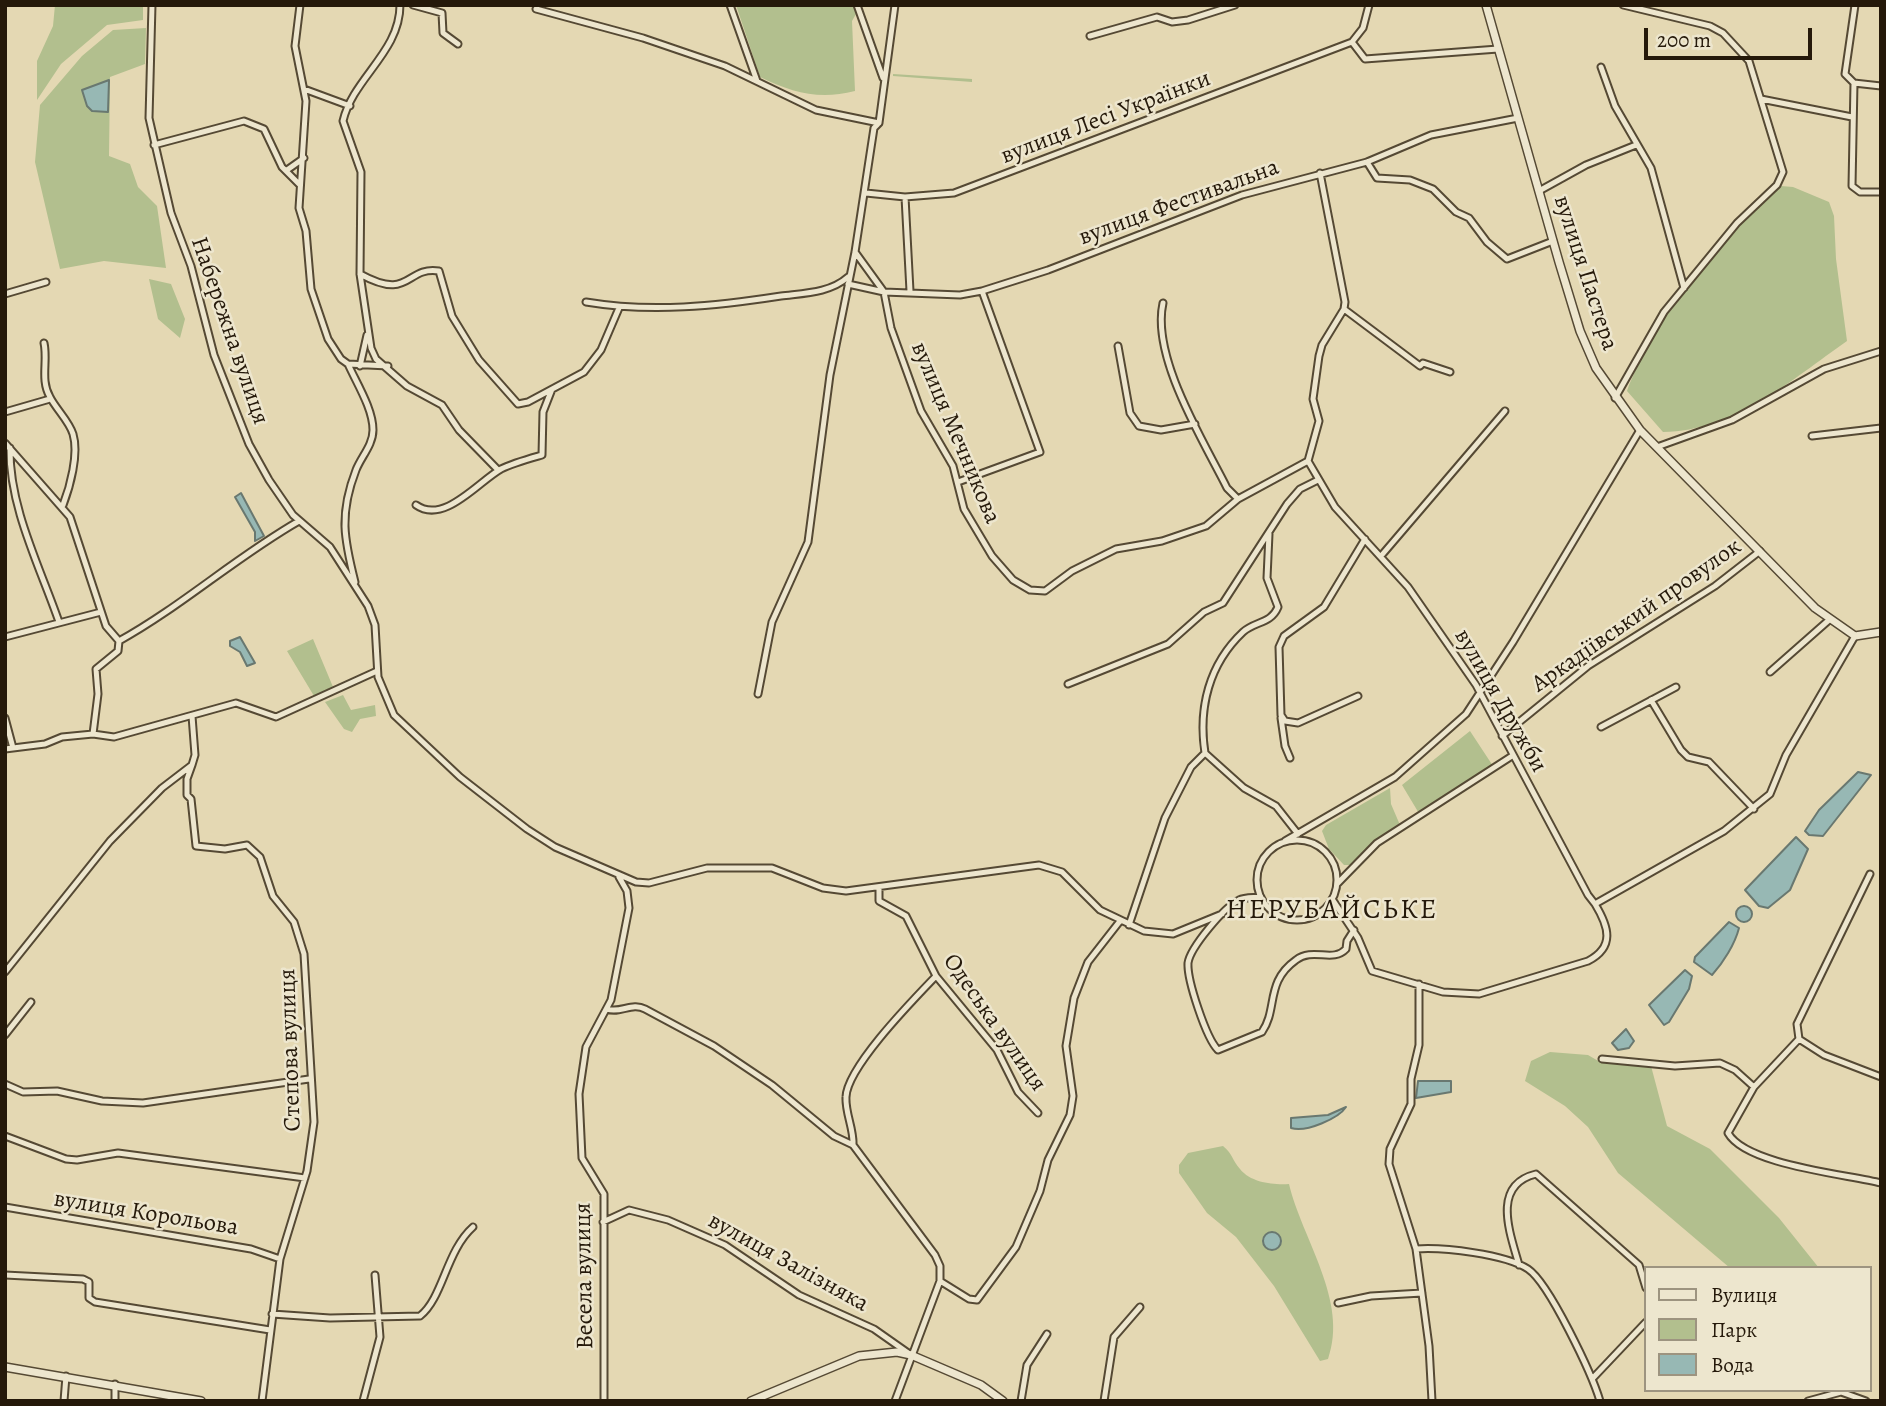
<!DOCTYPE html>
<meta charset="utf-8">
<style>
body{margin:0}
#map{position:relative;width:1886px;height:1406px;overflow:hidden;background:#e4d8b3;font-family:Alegreya,serif}
canvas{display:block}
.frame{position:absolute;inset:0;border:7px solid #25190a;pointer-events:none}
.legend{position:absolute;left:1644px;top:1266px;width:228px;height:126px;box-sizing:border-box;background:#ede6ce;border:2px solid #9d9480;margin:0;padding:9px 12px;list-style:none;font-size:21px;color:#25190a}
.legend li{display:flex;align-items:center;gap:14px;height:35px}
.legend b{width:35px;border:2px solid #9d9480}
.scale{position:absolute;left:1644px;top:28px;width:168px;height:32px;box-sizing:border-box;border:4px solid #25190a;border-top:0;padding-left:9px;font-size:21px;line-height:24px;white-space:nowrap;color:#25190a;-webkit-text-stroke:5px #ede6ce;paint-order:stroke}
</style>
<div id="map">
<canvas width="1886" height="1406"></canvas>
<div class="frame"></div>
<ul class="legend">
<li><b style="height:9px;background:#ede6ce"></b>Вулиця</li>
<li><b style="height:19px;background:#b2bf8e"></b>Парк</li>
<li><b style="height:19px;background:#97b8b4"></b>Вода</li>
</ul>
<div class="scale">200 m</div>
</div>
<script>
const ctx = document.querySelector('canvas').getContext('2d');
ctx.lineJoin = 'round';
function fillPath(path, color) {
  ctx.fillStyle = color;
  ctx.fill(path, 'evenodd');
}
function stroke(path, color, width, dash) {
  ctx.strokeStyle = color;
  ctx.lineWidth = width;
  ctx.lineCap = dash ? 'butt' : 'round';
  ctx.setLineDash(dash || []);
  ctx.stroke(path);
}
function drawText(font, color, halo, rows, align = 'center') {
  ctx.font = font + ' Alegreya,serif';
  ctx.lineWidth = 5;
  ctx.setLineDash([]);
  ctx.textBaseline = 'middle';
  ctx.strokeStyle = halo;
  ctx.fillStyle = color;
  for (const [text, x, y, turn = 0] of rows) {
    ctx.save();
    ctx.translate(x, y);
    ctx.rotate((+turn || 0) * Math.PI / 180);
    ctx.textAlign = isNaN(turn) ? turn : align;
    if (halo) ctx.strokeText(text, 0, 0);
    ctx.fillText(text, 0, 0);
    ctx.restore();
  }
}
fillPath(new Path2D(`
 M55,5H143V20L107,25L61,64L37,100V61L53,26Z
 M736,5H853L856,14L852,21L855,91C819,100 793,93 760,77Z
 M146,28L145,64L110,77L109,156L130,164L138,187L157,206L166,268L104,261L60,269L35,162L40,105L82,56L113,30Z
 M893,74L972,79V82L893,76Z
 M1781,186L1793,187L1829,202L1834,216L1836,259L1847,341C1791,380 1735,431 1663,432L1627,391C1653,323 1722,229 1781,186Z
 M149,279L171,284L185,319L180,338L158,319Z
 M313,639L333,687L314,696L287,651Z
 M343,695L351,710L375,705L376,716L360,719L352,732L344,729L325,702Z
 M1470,731L1493,766L1420,815L1402,785Z
 M1390,788L1391,804L1400,825L1351,865H1344L1329,849L1322,831L1326,825Z
 M1550,1052L1588,1055L1600,1062L1651,1066L1667,1126L1710,1149L1779,1218L1819,1268H1730L1618,1173L1588,1127L1565,1106L1525,1081L1531,1061Z
 M1223,1146C1233,1154 1232,1160 1240,1169C1251,1183 1274,1185 1289,1184C1302,1239 1349,1301 1328,1359L1320,1361L1274,1286L1236,1237L1207,1213L1179,1173V1165L1188,1153Z`), '#b2bf8e');
const water = new Path2D(`
 M109,80L108,112L92,111L87,106L82,90Z
 M241,493L264,536L255,541V532L235,497Z
 M240,637L255,663L247,666L240,652L230,646V641Z
 M1858,772L1871,775L1823,836L1809,835L1805,831L1819,810Z
 M1796,837L1808,849L1790,890L1768,908L1759,906L1745,890Z
 M1736 914a8 8 0 1 1 16 0a8 8 0 1 1-16 0Z
 M1729,922L1739,928C1735,944 1723,963 1712,975L1694,962L1695,957Z
 M1685,970L1692,976L1689,989L1669,1022L1664,1025L1649,1005Z
 M1626,1029L1634,1041L1629,1048L1618,1050L1612,1043Z
 M1418,1081H1451V1092L1416,1098Z
 M1346,1107C1339,1118 1306,1133 1291,1128V1118L1328,1115Z
 M1263 1241a9 9 0 1 1 18 0a9 9 0 1 1-18 0Z`);
fillPath(water, '#97b8b4');
stroke(water, '#697870', 2);
const minor = new Path2D(`
 M152,5L149,118L171,213L191,266L214,355L249,444L269,480L293,515L330,547L368,606L375,625L378,677L394,715L460,777L527,829L555,847L636,882L649,883L707,868H772L823,888L846,891L1039,865L1062,872L1100,910L1144,931L1173,934L1222,914
 M300,5L295,46L306,101L299,208L306,231L311,289L328,339L341,359L348,364L388,366
 M400,5C400,52 353,78 343,121L361,172L360,274L371,348L376,359L407,386L442,405L459,430L498,470
 M413,5L442,13L443,33L458,44
 M730,5L757,81
 M857,5L883,78
 M1369,5L1363,28L1352,42L1365,59L1498,49
 M1855,5L1845,74L1854,83L1881,86
 M536,9L643,38L725,66L816,110L879,123
 M1090,36L1157,17L1172,22L1188,20L1235,5
 M1601,67L1615,106L1651,168L1684,288
 M1854,83L1852,186L1860,192H1881
 M304,89L350,106
 M1761,99L1852,117
 M154,145L244,121L264,129L282,167L299,184
 M1367,162L1377,178L1410,180L1433,189L1456,212L1469,218L1487,242L1507,259L1553,241
 M287,170L304,158
 M1539,191L1586,165L1636,145
 M866,193L905,197L954,193L1352,42
 M905,197L910,291
 M855,252L884,292L891,328L921,411L953,466L964,509L992,556L1013,580L1030,590L1045,591L1072,571L1116,549L1162,541L1206,526L1238,499L1308,461
 M360,274C411,302 405,266 439,271L452,316L479,360L518,404L528,402L584,372L601,350L619,308
 M848,284L884,292L960,295L982,291L1048,270L1242,195L1367,162L1431,135L1518,118
 M5,294L46,282
 M586,302C652,313 716,306 781,296C804,293 830,293 848,277
 M1163,303C1151,357 1203,440 1227,488L1238,499
 M1344,309L1420,366L1423,363L1450,372
 M44,343C48,361 40,380 50,397C56,409 69,421 73,434C79,454 70,487 63,505
 M1118,346L1130,413L1139,426L1161,430L1195,424
 M348,364C357,384 373,409 373,430C373,445 361,457 356,470C339,514 344,539 355,582
 M360,366L367,335
 M1615,398L1664,312L1737,223L1777,185L1783,172L1749,61L1723,33L1710,26L1623,5
 M5,412L50,399
 M1812,436L1881,428
 M5,443L70,517L106,626L119,641L118,651L96,669L98,694L93,734
 M1657,447L1732,420L1824,369L1881,351
 M10,448C9,507 40,567 59,622
 M1308,461L1335,507L1408,587L1476,685L1588,895L1595,904
 M1308,461L1319,421L1313,399L1319,356L1322,345L1344,309L1345,302L1320,173
 M958,482L1040,452L982,291
 M416,505C444,525 479,481 501,469C513,463 528,459 542,455L543,412L552,389
 M1381,556L1505,411
 M5,637L101,612
 M119,641C182,606 236,557 299,521
 M1770,672L1829,620
 M1068,684L1168,644L1204,612L1223,603L1287,504L1300,489L1318,480
 M758,694L772,622L808,542L830,375L855,252L874,128L879,123L895,5
 M1358,696L1298,723L1285,721L1281,715L1279,647L1284,636L1324,607L1365,539
 M1651,700L1681,750L1688,757L1709,762L1754,809
 M5,718L13,748
 M1281,718L1285,746L1290,758
 M1601,727L1676,687
 M1502,736L1588,666L1715,586L1760,551
 M5,749L45,744L62,737L93,734L114,737L236,703L276,717L377,671
 M1205,753L1244,788L1276,806L1298,834
 M192,765L187,779V795L191,799L196,846L225,849L247,845L260,857L273,896L294,922L304,954L314,1122L307,1171L280,1259L262,1401
 M1257 880a40 40 0 1 1 80 0a40 40 0 1 1-80 0Z
 M1285,841L1395,777L1466,714L1513,642L1640,430
 M1870,874L1797,1024L1799,1039L1754,1087L1728,1133C1746,1165 1845,1174 1881,1183
 M1337,884L1377,843L1512,756
 M879,889V901L906,916L936,976L997,1050L1018,1092L1038,1113
 M1261,897C1254,898 1245,897 1239,900C1224,907 1190,948 1188,963C1187,980 1206,1038 1218,1050L1262,1032C1278,1009 1265,982 1296,960C1313,947 1333,963 1346,949
 M1332,899L1358,938L1372,971L1443,992L1479,994L1588,961C1615,947 1609,927 1595,904L1724,831L1770,794L1786,755L1855,636
 M1129,925L1165,818L1191,767L1205,753C1198,708 1209,664 1243,632C1255,621 1271,624 1278,607L1267,578L1269,534
 M1346,949L1347,941L1354,930
 M5,972L110,841L162,788L192,765L195,755L192,716
 M1419,984V1045L1411,1079V1104L1390,1149L1389,1164L1416,1249L1429,1346L1432,1401
 M607,1009C620,1014 632,1002 645,1009L714,1046L772,1085L834,1136L853,1145L935,1255L940,1266V1281L895,1401
 M5,1035L31,1002
 M1799,1039L1824,1055L1881,1077
 M1602,1059L1675,1066L1720,1063L1735,1070L1754,1087
 M5,1084L23,1092L57,1091L102,1101L143,1103L309,1079
 M5,1136L66,1159L77,1160L118,1153L305,1178
 M853,1145C854,1129 845,1113 846,1097C847,1067 914,999 936,976
 M5,1207L251,1249L280,1259
 M603,1222L629,1210L668,1220L725,1245L799,1295L874,1329L911,1355
 M1416,1249C1443,1247 1505,1254 1528,1269C1549,1283 1592,1374 1600,1401
 M1519,1265C1510,1233 1491,1185 1536,1174L1639,1265L1646,1288
 M5,1275L83,1279L89,1282V1298L95,1302L270,1330
 M940,1281L969,1299L977,1300L1016,1247L1040,1191L1048,1160L1070,1115L1073,1096L1066,1046L1074,998L1088,962L1120,921
 M1338,1303L1371,1296L1422,1293
 M272,1314L330,1318L420,1316C443,1298 446,1251 473,1227
 M1593,1378L1646,1322
 M64,1401L66,1376
 M115,1401V1384
 M363,1401L380,1337L375,1275
 M604,1401V1194L582,1158L579,1094L586,1047L611,1000L629,908L627,891L619,877
 M1021,1401L1027,1365L1047,1334
 M1104,1401L1114,1337L1140,1307
 M1808,1401L1841,1392L1866,1401`);
const tertiary = new Path2D(`
 M1486,5L1559,262L1580,331L1596,368L1640,430L1815,608L1855,636L1881,632
 M5,1367L201,1401
 M751,1401L859,1356L897,1352L911,1355L981,1385L1003,1401`);
stroke(minor, '#554934', 9);
stroke(tertiary, '#554934', 10);
stroke(minor, '#ede6ce', 5);
stroke(tertiary, '#ede6ce', 7);
drawText('24px', '#25190a', '#ede6ce', [
 ["вулиця Лесі Українки",1106,118,-21],
 ["вулиця Фестивальна",1179,203,-20],
 ["вулиця Пастера",1585,273,72],
 ["Набережна вулиця",229,331,71],
 ["вулиця Мечникова",955,433,67],
 ["Аркадіївський провулок",1637,616,-35],
 ["вулиця Дружби",1500,701,60],
 ["Одеська вулиця",994,1023,55],
 ["Степова вулиця",291,1050,-92],
 ["вулиця Корольова",146,1214,9],
 ["вулиця Залізняка",788,1263,29],
 ["Весела вулиця",585,1276,-91]
]);
ctx.letterSpacing = '2px';
drawText('28px', '#25190a', '#ede6ce', [
 ["НЕРУБАЙСЬКЕ",1332,911]
]);
ctx.letterSpacing = '0px';
</script>
